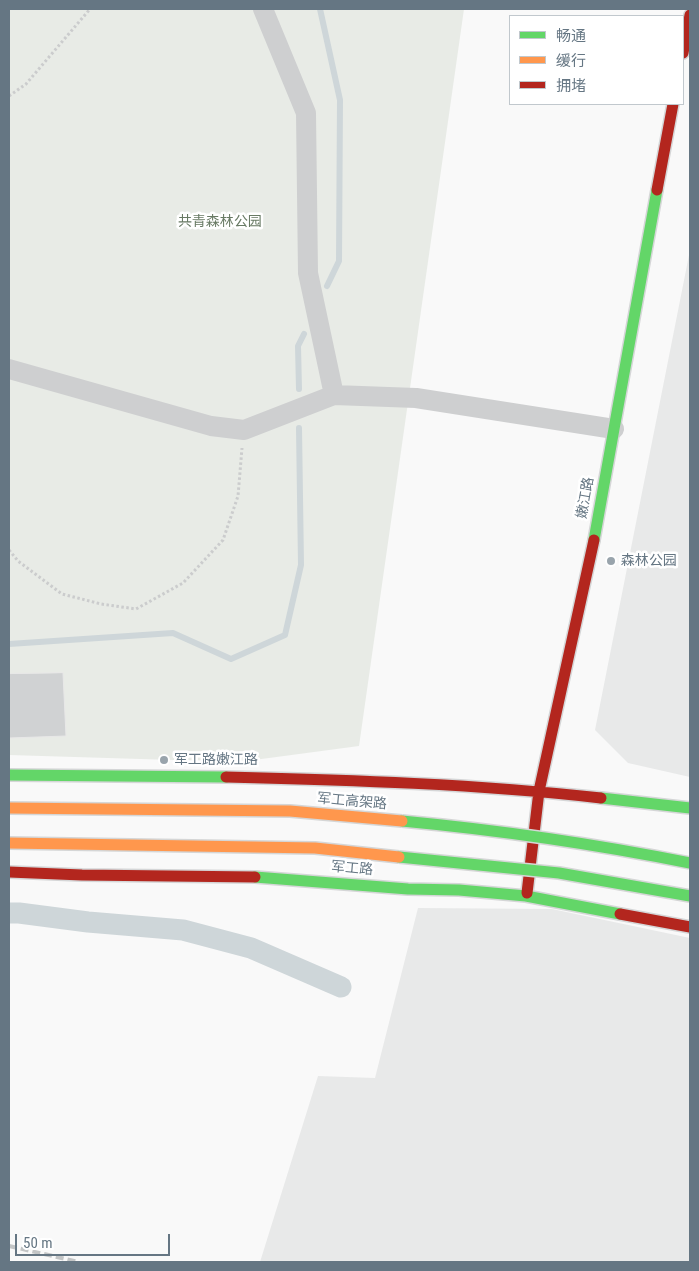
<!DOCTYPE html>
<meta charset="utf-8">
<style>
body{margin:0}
#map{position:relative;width:699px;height:1271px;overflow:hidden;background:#f9f9f9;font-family:"Roboto Condensed","Noto Sans SC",sans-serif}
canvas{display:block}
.frame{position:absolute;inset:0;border:10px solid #657683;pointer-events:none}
.legend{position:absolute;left:509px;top:15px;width:175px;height:90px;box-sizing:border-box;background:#fff;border:1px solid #c1c8cd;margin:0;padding:6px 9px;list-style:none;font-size:15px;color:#657683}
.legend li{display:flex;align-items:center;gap:10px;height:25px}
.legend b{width:25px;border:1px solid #c1c8cd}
.scale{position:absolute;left:15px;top:1234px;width:155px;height:22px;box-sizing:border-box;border:2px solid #657683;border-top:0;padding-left:6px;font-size:15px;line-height:18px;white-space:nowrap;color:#657683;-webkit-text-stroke:4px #fff;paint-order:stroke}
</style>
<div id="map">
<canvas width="699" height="1271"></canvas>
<div class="frame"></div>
<ul class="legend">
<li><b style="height:6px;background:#63d668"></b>畅通</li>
<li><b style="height:6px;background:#ff974d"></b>缓行</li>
<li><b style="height:6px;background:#b3261e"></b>拥堵</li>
</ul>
<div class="scale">50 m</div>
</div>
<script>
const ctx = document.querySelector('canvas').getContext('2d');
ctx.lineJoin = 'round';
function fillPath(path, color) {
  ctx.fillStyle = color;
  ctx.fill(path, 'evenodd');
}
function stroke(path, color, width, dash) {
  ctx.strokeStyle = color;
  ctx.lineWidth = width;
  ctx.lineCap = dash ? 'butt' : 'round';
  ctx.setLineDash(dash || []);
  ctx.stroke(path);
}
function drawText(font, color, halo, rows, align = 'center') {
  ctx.font = font + ' "Roboto Condensed","Noto Sans SC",sans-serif';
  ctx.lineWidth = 5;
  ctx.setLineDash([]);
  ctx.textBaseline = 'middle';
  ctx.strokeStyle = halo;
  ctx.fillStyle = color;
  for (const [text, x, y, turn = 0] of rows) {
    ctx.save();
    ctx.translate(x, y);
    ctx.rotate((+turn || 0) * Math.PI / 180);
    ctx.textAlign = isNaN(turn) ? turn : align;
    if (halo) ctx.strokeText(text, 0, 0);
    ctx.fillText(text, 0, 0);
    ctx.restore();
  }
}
fillPath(new Path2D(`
 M690,250V777L628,763L595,730Z
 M418,908L552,909L690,938V1262H260L318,1076L375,1078Z`), '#e8e9e9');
fillPath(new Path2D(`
 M9,9H464L359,746L239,762L9,755Z`), '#e8ebe6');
stroke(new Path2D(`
 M320,9L340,100L339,261L327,286
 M299,389L298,346L304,334
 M9,644L173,633L231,659L285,635L301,565L299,428`), '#ced6d9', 6);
stroke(new Path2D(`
 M9,913H19L88,922L183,930L251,948L341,987`), '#ced6d9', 21);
const building = new Path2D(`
 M63,673L66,736L9,738V674Z`);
fillPath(building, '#d0d2d3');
stroke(building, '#e8e8e8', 1);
const fast = new Path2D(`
 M594,540L657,190
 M9,775L226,777
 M601,798L690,808
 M255,877L408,889L459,890L526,896L620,914`);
const jam = new Path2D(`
 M683,53L690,15
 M657,190L673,104
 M226,777C351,780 477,784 601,798
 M9,872L82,875L255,877
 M527,893L539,791L594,540
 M620,914L690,927`);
stroke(fast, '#d5d6d7', 14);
stroke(jam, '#d5d6d7', 14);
stroke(new Path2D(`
 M9,96L26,84L90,9
 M9,550L18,561L62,594L101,604L136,609L183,583L223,540L238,496L242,448`), '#cbcccd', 3, [2.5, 2.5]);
stroke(new Path2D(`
 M263,9L306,113L308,273L334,395
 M9,369L211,426L244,430L334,395L416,398L614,429`), '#cecfd0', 20);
stroke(fast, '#63d668', 11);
stroke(jam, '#b3261e', 11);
stroke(new Path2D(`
 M9,1246L79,1262`), '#c3c5c6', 4, [8, 4]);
const fastBridge = new Path2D(`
 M402,821C498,830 595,844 690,863
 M399,857L559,873L690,896`);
const slowBridge = new Path2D(`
 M9,808L290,811L402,821
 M9,843L315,848L399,857`);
stroke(fastBridge, '#d5d6d6', 14, []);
stroke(slowBridge, '#d5d6d6', 14, []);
stroke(fastBridge, '#63d668', 11);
stroke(slowBridge, '#ff974d', 11);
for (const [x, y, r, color] of [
 [611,561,5,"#99a4ac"],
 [164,760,5,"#99a4ac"]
]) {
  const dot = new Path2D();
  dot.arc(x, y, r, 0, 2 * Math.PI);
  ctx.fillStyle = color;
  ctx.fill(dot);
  stroke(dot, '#fff', 2);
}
drawText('14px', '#687a64', '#fff', [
 ["共青森林公园",220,222]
]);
drawText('14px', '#657683', '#fff', [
 ["嫩江路",586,498,-80],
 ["军工高架路",352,802,5],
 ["军工路",352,869,5]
]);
drawText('14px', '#657683', '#fff', [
 ["森林公园",621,561],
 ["军工路嫩江路",174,760]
], 'left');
</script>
